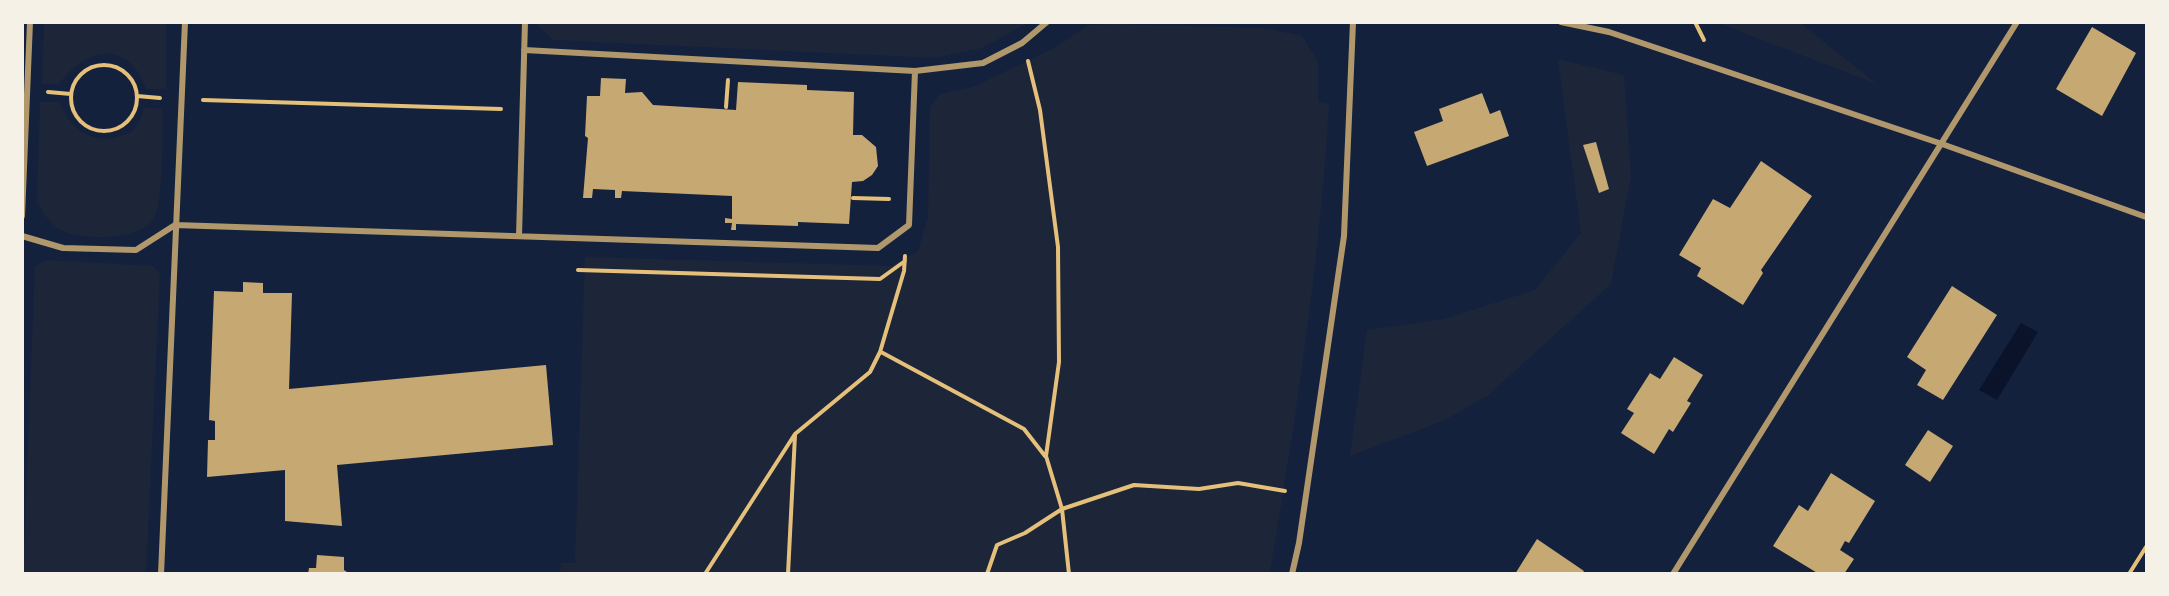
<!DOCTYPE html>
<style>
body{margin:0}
#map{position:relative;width:2169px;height:596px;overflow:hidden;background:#14213d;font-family:"Public Sans",sans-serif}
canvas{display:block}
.frame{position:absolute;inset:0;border:24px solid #f6f1e7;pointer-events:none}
</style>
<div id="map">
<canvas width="2169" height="596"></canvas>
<div class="frame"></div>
</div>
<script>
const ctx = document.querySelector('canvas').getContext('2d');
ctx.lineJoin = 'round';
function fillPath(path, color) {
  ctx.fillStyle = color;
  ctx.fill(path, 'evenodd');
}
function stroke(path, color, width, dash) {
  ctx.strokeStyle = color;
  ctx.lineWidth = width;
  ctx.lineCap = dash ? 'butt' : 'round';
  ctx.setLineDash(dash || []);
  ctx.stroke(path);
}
fillPath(new Path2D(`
 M44,23H166V89H146C128,39 87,47 59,84H42Z
 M538,23V22L1028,23L982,48L934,58L554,40L539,27Z
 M1718,23H1800L1877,84Z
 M1115,24L1264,28L1302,36L1318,62V102L1329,104C1320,261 1296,418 1270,573L560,574L561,563H575L585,257L892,266L918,251L928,217L930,107L940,94L973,87L1058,46L1088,25Z
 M1558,59L1624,75L1631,176L1611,284L1487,396L1445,420L1350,456L1367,330L1444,319L1535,290L1581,233Z
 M40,102H59C71,128 87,143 117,137C125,135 132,133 137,126C140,121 142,114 144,108L163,109C162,133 164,203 153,220C140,240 80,241 61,230C50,224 42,211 37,202Z
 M47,260L153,266L160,274L146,573H23L35,266Z`), '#1d2539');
fillPath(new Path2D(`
 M2021,323L2038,332L1997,400L1979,390Z`), '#0b132b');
fillPath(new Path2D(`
 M2092,27L2136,53L2102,116L2056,89Z
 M601,78L626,79L625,93L642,92L653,105L736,110L738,82L807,85V90L854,92L853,135H862L876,147L878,166L872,175L863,181L852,182L849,224L798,222V226L736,224V230H731L732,223H725V218L732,219V196L622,191L621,198H615V190L593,189L592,198H583L588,138L585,136L587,96H600Z
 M1482,93L1490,114L1500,110L1509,136L1427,166L1414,132L1443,121L1439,109Z
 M1596,142L1609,189L1599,193L1583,145Z
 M1761,161L1812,196L1761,270L1763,273L1743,305L1697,276L1701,268L1679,255L1713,199L1730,208Z
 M243,282L263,283V293H292L289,389L546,365L553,445L337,465L342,526L285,521V470L207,477L208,440H215V421L209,420L214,291L243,292Z
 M1952,286L1997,315L1943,400L1917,385L1926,370L1907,357Z
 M1674,357L1703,375L1687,401L1691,403L1673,432L1669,429L1654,454L1621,433L1634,413L1627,409L1650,373L1660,379Z
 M1928,430L1953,446L1930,482L1905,465Z
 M1831,473L1875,501L1849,543L1845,541L1840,550L1854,559L1844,574H1819L1773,546L1799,505L1808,511Z
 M1537,539L1584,571L1582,574H1515Z
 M317,555L344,557V570L350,574H308L309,568H316Z`), '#c6a872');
stroke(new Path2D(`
 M1695,22L1704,40
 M71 98a33 33 0 1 1 66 0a33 33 0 1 1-66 0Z
 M48,92L71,94
 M137,96L160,98
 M203,100L501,109
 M726,107L728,80
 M853,198L889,199
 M578,270L880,279L905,261
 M881,352L1024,429L1045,456
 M705,574L795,434L870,372L880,352L904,271L905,256
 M788,574L795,435
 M987,574L997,545L1025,533L1062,509L1046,456L1059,362L1058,247L1040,110L1028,61
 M1069,574L1062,509L1134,485L1199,489L1238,483L1285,491
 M2129,574L2146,547`), '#e5c07b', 4);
stroke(new Path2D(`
 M1561,22L1609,32L1942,144L2146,217
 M524,50L915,71L983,63L1022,43L1047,22
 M22,216L30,22
 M22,236L63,248L136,250L175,225L878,248L909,225L915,71
 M519,236L525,22
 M161,574L185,22
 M1292,574L1299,543L1344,236L1353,22
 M1673,574L2017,22`), '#b1986c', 6);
</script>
